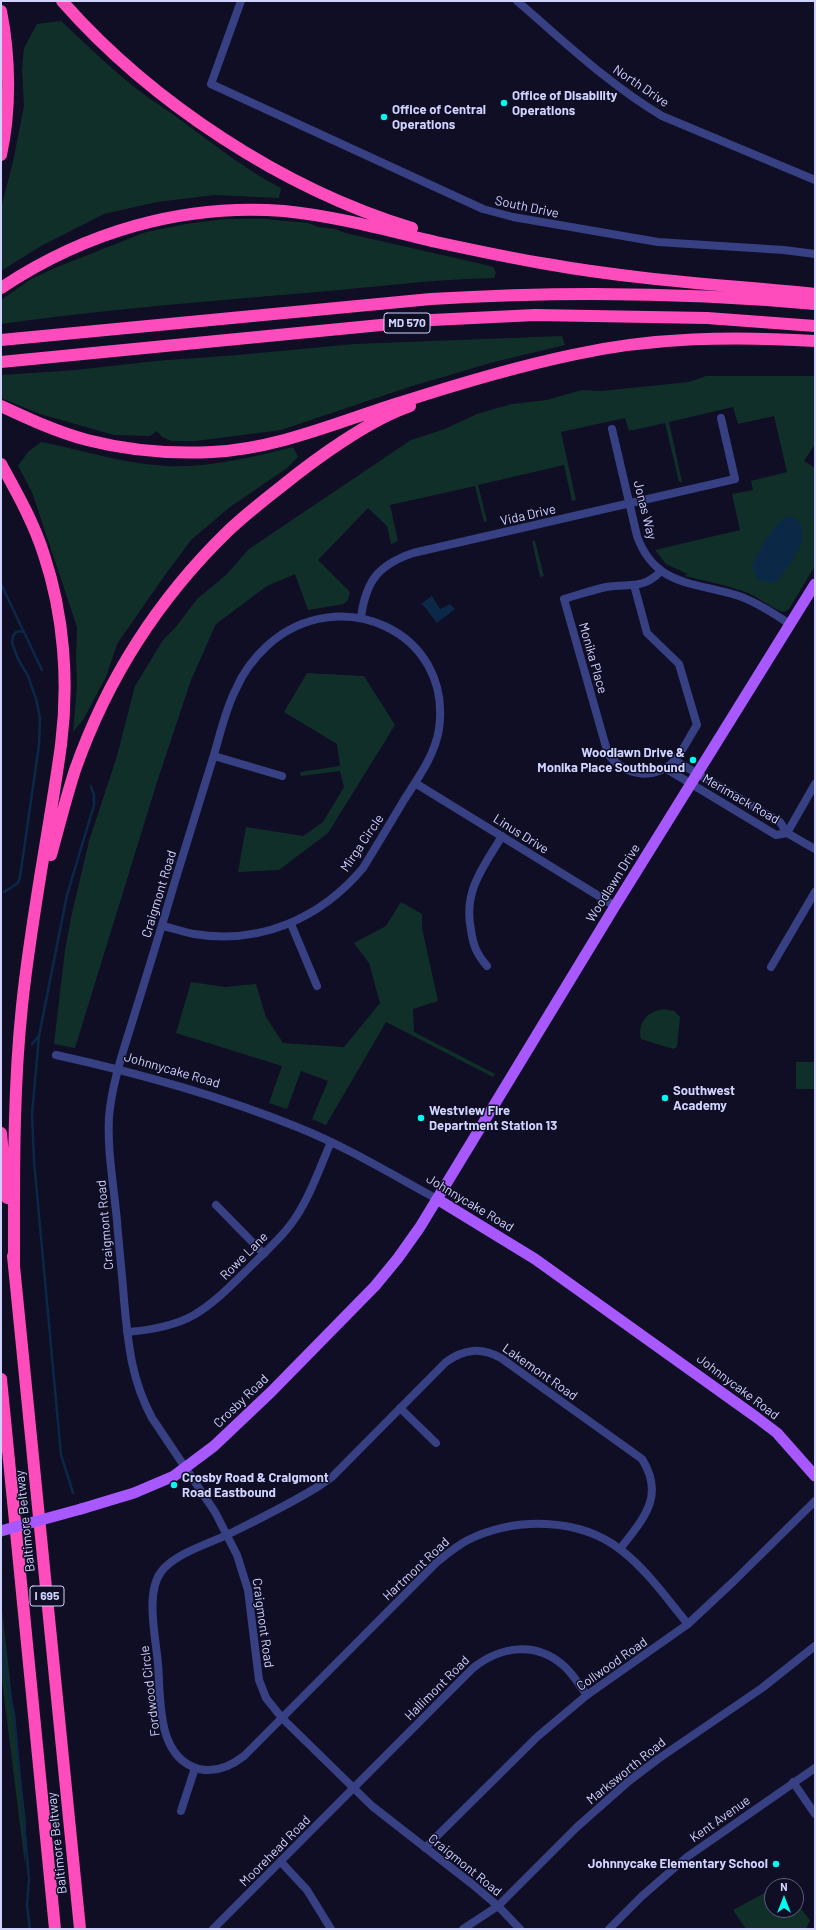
<!DOCTYPE html>
<style>
body{margin:0}
#map{position:relative;width:816px;height:1930px;overflow:hidden;background:#0f0e25;font-family:Barlow,sans-serif}
canvas{display:block}
.frame{position:absolute;inset:0;border:2px solid #d1d3ff;pointer-events:none}
.north{position:absolute;left:764px;top:1878px;width:40px;height:40px;box-sizing:border-box;background:#0f0e25;border:1px solid #5d5d7c;border-radius:50%;rotate:0deg;font-size:11px;font-weight:700;line-height:16px;text-align:center;color:#d1d3ff}
.north::after{content:'';display:block;margin:auto;width:14px;height:18px;background:#00fcf1;clip-path:polygon(50% 0,100% 100%,50% 72%,0 100%)}
</style>
<div id="map">
<canvas width="816" height="1930"></canvas>
<div class="frame"></div>
<div class="north">N</div>
</div>
<script>
const ctx = document.querySelector('canvas').getContext('2d');
ctx.lineJoin = 'round';
function fillPath(path, color) {
  ctx.fillStyle = color;
  ctx.fill(path, 'evenodd');
}
function stroke(path, color, width, dash) {
  ctx.strokeStyle = color;
  ctx.lineWidth = width;
  ctx.lineCap = dash ? 'butt' : 'round';
  ctx.setLineDash(dash || []);
  ctx.stroke(path);
}
function drawText(font, color, halo, rows, align = 'center') {
  ctx.font = font + ' Barlow,sans-serif';
  ctx.lineWidth = 3;
  ctx.setLineDash([]);
  ctx.textBaseline = 'middle';
  ctx.strokeStyle = halo;
  ctx.fillStyle = color;
  for (const [text, x, y, turn = 0] of rows) {
    ctx.save();
    ctx.translate(x, y);
    ctx.rotate((+turn || 0) * Math.PI / 180);
    ctx.textAlign = isNaN(turn) ? turn : align;
    if (halo) ctx.strokeText(text, 0, 0);
    ctx.fillText(text, 0, 0);
    ctx.restore();
  }
}
fillPath(new Path2D(`
 M61,21C85,43 108,66 133,86C152,101 172,113 190,127C220,149 248,171 281,188L279,198L215,195L157,202L104,214L41,246L1,271V208L13,162L24,106L22,70L24,48L37,24Z
 M225,219H265L308,223L318,227L335,229L345,233L482,264L493,267L496,273L494,278C435,279 376,287 317,292C211,301 106,309 1,324V300L31,279L57,267L146,232L186,224Z
 M562,336L565,345L494,362L412,386L281,430L196,441H172L162,437L157,431L150,436L114,435L40,414L1,398V375L76,370L155,361L238,355L354,344Z
 M706,376H815V444L804,461L815,468V566L789,609L784,612C772,609 760,598 748,593C727,585 706,581 684,576L688,574L666,564L655,550L740,530L732,494L753,490L751,481L787,472L774,416L738,424L733,407L669,422L682,482H679L665,423L629,431L625,418L561,432L576,500L572,501L564,465L478,485L487,521L484,522L475,486L390,505L398,541L391,544L387,526L368,508L318,560L350,592L348,600L344,604L308,610L295,574L267,586L216,624L191,680L157,782L75,1048L54,1044L65,950L72,913L89,841L117,756L135,686L163,640L176,627L197,599L226,575L249,549L411,440L445,429L477,414L512,404L547,400L582,390L601,391L689,382Z
 M41,442C82,450 124,464 167,466C210,468 252,457 293,447L298,457L287,468L230,507L191,540L165,575L117,644L106,677L83,720L73,732L77,686L76,659L77,627L32,492L18,466L28,452Z
 M535,541L544,576L540,577L532,541Z
 M307,673L364,676L395,725L328,833L279,870L238,872L246,827L303,836L323,822L344,787L340,771L301,776L300,772L340,766L337,744L284,712Z
 M401,902L422,914V928L438,1001L413,1009L414,1032L495,1074L493,1077L386,1022L326,1125L312,1119L328,1081L301,1071L287,1109L269,1103L282,1066L176,1033L191,982L225,987L256,984L266,1017L283,1043L344,1047L380,1003L369,963L354,943L386,926Z
 M664,1009L674,1011L680,1017L677,1047L673,1049L641,1039C637,1022 648,1011 664,1009Z
 M796,1062H815V1089H796Z
 M1,1601L26,1822L25,1865L1,1672Z
 M772,1889V1910H796V1902L810,1920L806,1929H746L733,1910Z`), '#112f29');
fillPath(new Path2D(`
 M786,517H794L801,525L803,534L802,542L794,558L778,581L771,583L758,580L752,566C758,552 772,525 786,517Z
 M432,596L440,609L450,604L455,609L437,623L424,606L421,604Z`), '#0b2947');
stroke(new Path2D(`
 M1,584L42,670
 M4,892L18,883L20,877L39,745L40,718L36,699L28,676L18,659L12,643L13,636L16,632L23,631
 M39,1036L32,1114L34,1161L61,1455L73,1493
 M32,1044L39,1036L67,895L94,805V795L91,786
 M1,1636L5,1671L14,1714L29,1878L27,1905L30,1929`), '#0b2947', 2.5);
stroke(new Path2D(`
 M241,1L211,84L483,209L513,217L658,242L784,250L815,254
 M517,1C564,41 608,84 662,116L815,180
 M612,429L637,536C655,587 696,582 739,596C757,602 774,614 790,624
 M634,585L647,633L679,664L697,725C689,737 682,754 671,764C650,781 623,774 608,754L564,599C578,595 592,590 606,587C630,583 643,590 661,571
 M361,617C366,581 378,565 413,553L735,479L721,418
 M214,756L282,776
 M674,760L780,822L787,833L815,849
 M665,768L776,835L787,833
 M415,783L615,906
 M787,833L815,784
 M291,924L317,986
 M162,926C173,928 183,932 194,934C261,945 321,918 363,868C377,845 391,822 404,800C418,778 435,755 439,729C453,630 338,582 268,645C255,657 243,672 236,689C225,710 220,735 213,758C200,799 188,840 175,881C162,926 148,971 134,1016C124,1049 112,1082 109,1117C107,1151 114,1187 117,1221C119,1247 122,1273 124,1300C128,1343 131,1379 152,1418L215,1512L237,1555L248,1590L259,1680L266,1698L282,1718L372,1806L472,1884L498,1906L520,1929
 M487,966C477,955 473,945 471,930C463,891 483,868 502,836
 M771,967L815,892
 M56,1055C138,1073 218,1095 297,1127C345,1146 391,1174 437,1199
 M216,1205L264,1254
 M127,1332C192,1327 207,1309 251,1266C265,1252 280,1239 291,1224C309,1200 319,1169 331,1142
 M400,1408L436,1443
 M620,1549C642,1520 666,1497 642,1459L501,1358C481,1347 464,1349 446,1362L332,1477L319,1486C290,1504 259,1519 229,1534C208,1544 174,1554 161,1572C145,1593 156,1639 158,1664C161,1700 156,1757 199,1769C216,1773 231,1766 244,1756L436,1563C446,1555 456,1546 468,1540C515,1517 579,1517 621,1550C647,1570 667,1599 688,1624
 M793,1782L815,1814
 M181,1811L195,1768
 M425,1848L537,1737L587,1695L688,1624L734,1581L815,1501
 M281,1862L307,1890L331,1929
 M213,1929L473,1668C501,1646 536,1641 564,1666C573,1674 580,1686 587,1695
 M463,1929L498,1906L577,1827L629,1781L658,1759L762,1688L815,1646
 M609,1929L642,1896L687,1857L815,1768`), '#384084', 8);
stroke(new Path2D(`
 M437,1199L535,1259L756,1417L777,1433L815,1476
 M81,1509L134,1493L174,1476L214,1446L271,1392L375,1286L398,1258L420,1227L615,906L815,584`), '#a858ff', 11);
stroke(new Path2D(`
 M62,1C151,102 283,189 412,228
 M1,11C10,57 11,109 1,155
 M1,288C85,232 183,203 284,211C335,216 386,230 436,242C473,250 510,258 547,264C636,280 726,285 815,294
 M1,340L431,299C560,291 686,292 815,304
 M1,362L432,320L535,315L707,318L815,326
 M1,406C29,419 57,432 87,440C126,450 171,454 212,452C278,449 340,421 402,402C458,384 515,367 572,355C652,337 734,336 815,341
 M1,464C17,493 34,523 44,555C64,615 69,682 61,745C49,832 31,918 22,1006C13,1091 14,1177 14,1263
 M51,855C59,826 66,798 75,770C107,679 159,598 228,531C245,515 264,500 282,486C315,459 369,420 410,406
 M1,1133L7,1198
 M13,1256L80,1929
 M1,1379L55,1929`), '#ff4cbc', 12);
stroke(new Path2D(`
 M1,1531L81,1509`), '#a858ff', 11);
for (const [x, y, r, color] of [
 [504,103,4,"#00fcf1"],
 [384,117,4,"#00fcf1"],
 [693,760,4,"#00fcf1"],
 [665,1098,4,"#00fcf1"],
 [421,1118,4,"#00fcf1"],
 [174,1485,4,"#00fcf1"],
 [776,1864,4,"#00fcf1"]
]) {
  const dot = new Path2D();
  dot.arc(x, y, r, 0, 2 * Math.PI);
  ctx.fillStyle = color;
  ctx.fill(dot);
  stroke(dot, '#0f0e25', 1.5);
}
for (const [x, y, w] of [
 [407,323,46],
 [47,1596,34]
]) {
  const box = new Path2D();
  box.roundRect(x - w / 2, y - 10, w, 20, 3);
  ctx.fillStyle = '#0f0e25';
  ctx.fill(box);
  stroke(box, '#d1d3ff', 1);
}
drawText('bold 12px', '#d1d3ff', null, [
 ["MD 570",407,323],
 ["I 695",47,1596]
]);
drawText('13px', '#d1d3ff', '#0f0e25', [
 ["North Drive",641,86,34],
 ["South Drive",527,207,12],
 ["Jonas Way",645,510,76],
 ["Vida Drive",528,515,-13],
 ["Monika Place",593,658,74],
 ["Merimack Road",741,799,30],
 ["Linus Drive",521,834,32],
 ["Mirga Circle",362,843,-56],
 ["Woodlawn Drive",613,883,-58],
 ["Craigmont Road",159,894,-73],
 ["Johnnycake Road",172,1070,16],
 ["Johnnycake Road",470,1203,31],
 ["Craigmont Road",105,1225,-95],
 ["Rowe Lane",244,1256,-45],
 ["Lakemont Road",540,1372,35],
 ["Johnnycake Road",738,1387,37],
 ["Crosby Road",241,1401,-44],
 ["Baltimore Beltway",25,1521,-96],
 ["Hartmont Road",416,1569,-43],
 ["Craigmont Road",263,1623,82],
 ["Collwood Road",612,1664,-35],
 ["Hallimont Road",437,1688,-45],
 ["Fordwood Circle",150,1691,-97],
 ["Marksworth Road",626,1771,-39],
 ["Kent Avenue",720,1819,-35],
 ["Baltimore Beltway",57,1843,-96],
 ["Moorehead Road",275,1851,-45],
 ["Craigmont Road",465,1865,39]
]);
drawText('bold 13px', '#d1d3ff', '#0f0e25', [
 ["Office of Disability",512,96],
 ["Operations",512,111],
 ["Office of Central",392,110],
 ["Operations",392,125],
 ["Woodlawn Drive &",685,753,"right"],
 ["Monika Place Southbound",685,768,"right"],
 ["Southwest",673,1091],
 ["Academy",673,1106],
 ["Westview Fire",429,1111],
 ["Department Station 13",429,1126],
 ["Crosby Road & Craigmont",182,1478],
 ["Road Eastbound",182,1493],
 ["Johnnycake Elementary School",768,1864,"right"]
], 'left');
</script>
